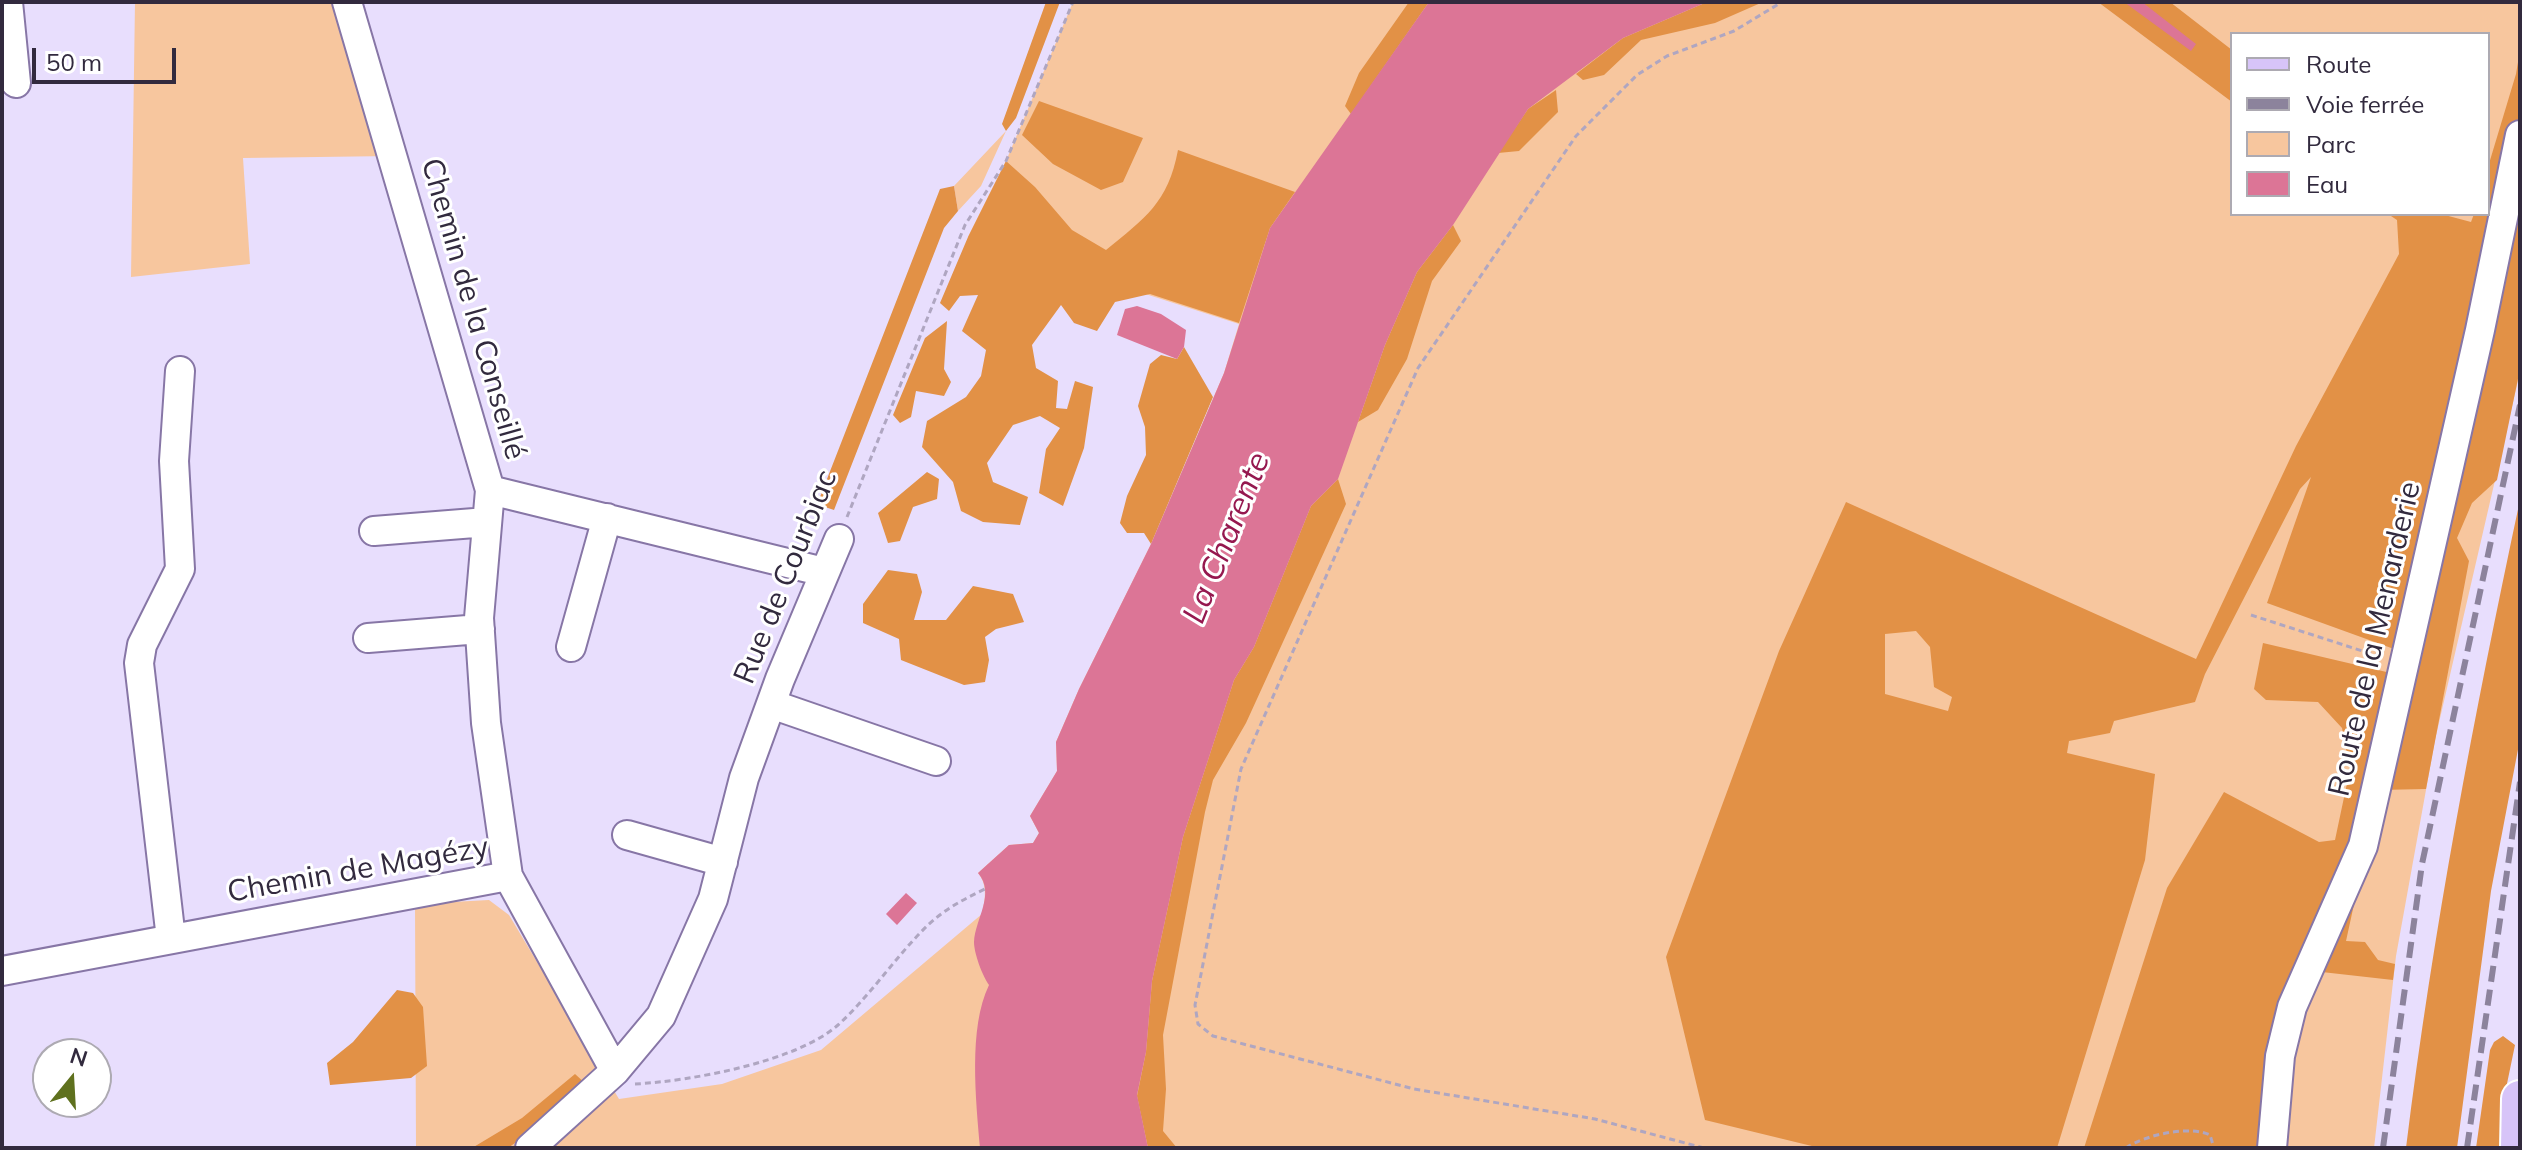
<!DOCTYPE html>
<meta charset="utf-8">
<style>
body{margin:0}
#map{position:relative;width:2522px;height:1150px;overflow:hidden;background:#e8defd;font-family:Mulish,sans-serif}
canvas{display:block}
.frame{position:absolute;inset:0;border:4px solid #322a3e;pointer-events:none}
.legend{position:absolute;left:2230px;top:32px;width:260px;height:184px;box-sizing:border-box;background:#fff;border:2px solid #adaab2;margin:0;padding:10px 14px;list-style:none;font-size:24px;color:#322a3e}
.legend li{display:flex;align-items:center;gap:16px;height:40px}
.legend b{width:40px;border:2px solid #adaab2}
.north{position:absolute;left:32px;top:1038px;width:80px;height:80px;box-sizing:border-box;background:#fff;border:2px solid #adaab2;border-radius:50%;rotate:18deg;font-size:22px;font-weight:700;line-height:32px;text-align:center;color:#322a3e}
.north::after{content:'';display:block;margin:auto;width:28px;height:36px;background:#5f711e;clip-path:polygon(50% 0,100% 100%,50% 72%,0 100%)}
.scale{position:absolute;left:32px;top:48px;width:144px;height:36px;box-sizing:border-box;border:4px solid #322a3e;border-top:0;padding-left:10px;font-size:24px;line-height:28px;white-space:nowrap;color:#322a3e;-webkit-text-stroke:6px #fff;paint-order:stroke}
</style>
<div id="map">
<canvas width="2522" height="1150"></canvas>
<div class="frame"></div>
<ul class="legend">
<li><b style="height:10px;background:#d7c4f8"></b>Route</li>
<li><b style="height:10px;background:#8c839c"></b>Voie ferrée</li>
<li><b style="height:22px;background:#f7c69e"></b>Parc</li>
<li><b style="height:22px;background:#dc7596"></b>Eau</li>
</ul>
<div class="north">N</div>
<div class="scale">50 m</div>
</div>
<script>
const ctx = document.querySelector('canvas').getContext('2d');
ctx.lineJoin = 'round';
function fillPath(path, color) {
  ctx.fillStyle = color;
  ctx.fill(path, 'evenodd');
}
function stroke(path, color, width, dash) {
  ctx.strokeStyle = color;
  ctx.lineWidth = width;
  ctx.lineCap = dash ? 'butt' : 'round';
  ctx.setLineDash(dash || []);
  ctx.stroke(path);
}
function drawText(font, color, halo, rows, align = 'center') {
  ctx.font = font + ' Mulish,sans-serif';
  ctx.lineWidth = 6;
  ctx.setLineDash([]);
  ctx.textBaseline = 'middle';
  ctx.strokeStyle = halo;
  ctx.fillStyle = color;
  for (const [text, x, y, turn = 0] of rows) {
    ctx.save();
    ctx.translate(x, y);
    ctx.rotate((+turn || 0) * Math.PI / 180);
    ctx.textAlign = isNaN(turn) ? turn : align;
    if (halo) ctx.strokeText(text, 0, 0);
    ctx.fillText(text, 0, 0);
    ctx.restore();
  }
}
fillPath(new Path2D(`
 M135,2H347L392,156L243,158L250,264L131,277Z
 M1073,2H2520V372L2435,740L2396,956L2374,1148H416L415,904L489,900L509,915L619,1099L722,1084L821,1050L982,914C985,900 988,885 978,873L1009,845L1033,843L1039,833L1030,816L1057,771L1056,742L1079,689L1151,544L1224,373L1239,324L968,237L1006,161ZM2232,34H2488V214H2232Z
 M1006,131L981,186L958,211L954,186Z`), '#f7c69e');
fillPath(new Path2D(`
 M1046,2H1060L1016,118L1006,131L1002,124Z
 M1409,2H1429L1351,114L1345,106L1359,73Z
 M1707,2H1763L1715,23L1641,40L1604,75L1583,80L1576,74L1623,38Z
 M2098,2H2170L2232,50V102Z
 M2520,50V369L2497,480L2472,503L2457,538L2469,561L2426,789L2379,790L2346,941L2365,942L2378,960L2395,964L2393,980L2313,971L2272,1148H2084L2167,888L2224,792L2319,842L2335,840L2350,769L2342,728L2318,702L2266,700L2254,689L2263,643L2395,674L2394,649L2267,603L2311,477L2300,489L2205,674L2195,702L2114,721L2110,733L2069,741L2067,753L2155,774L2145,860L2057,1148H1820L1705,1120L1666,957L1779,651L1846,502L2196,659L2296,446L2399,254L2397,220L2388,214H2441L2471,222L2474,214H2488V167L2516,74ZM1916,631L1930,647L1934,687L1952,697L1948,711L1885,694V634Z
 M1556,90L1558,112L1519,151L1498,153L1528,109Z
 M1039,101L1143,138L1123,182L1101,190L1053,164L1022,135Z
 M1178,150L1295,192L1270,228L1239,323L1150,294L1115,302L1097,331L1074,323L1061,305L1032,345L1036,368L1058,381L1056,408L1067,409L1075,381L1093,387L1084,448L1063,506L1039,493L1046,449L1060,428L1040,416L1013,425L987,463L993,482L1028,497L1020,525L983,522L961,511L953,482L922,447L927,421L966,397L981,376L986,350L962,331L978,295L960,296L949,311L940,303L968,237L1006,161L1035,187L1072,230L1106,250C1145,218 1168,203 1178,150Z
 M954,186L958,211L944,228L834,510L825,507L820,497L940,189Z
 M1453,225L1461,241L1432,281L1407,359L1378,410L1358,422L1385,345L1417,272Z
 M947,321L944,369L951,382L944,396L916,391L911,417L900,423L893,415L925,338Z
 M1184,347L1213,397L1151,544L1144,533H1127L1120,523L1127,496L1146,455L1145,427L1138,406L1150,364L1161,355L1177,359Z
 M927,472L939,479L937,499L913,507L900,541L888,543L878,513Z
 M1338,479L1346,504L1246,723L1213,780L1205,812L1163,1035L1166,1089L1163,1131L1177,1148H1148L1137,1096L1146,1052L1152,981L1183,837L1234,680L1254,647L1311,506Z
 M2520,500V739L2491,891L2457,1148H2406C2433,930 2474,715 2520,500Z
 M888,570L917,574L922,592L914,620H946L973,586L1013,594L1024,622L996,629L985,637L989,660L985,682L964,685L901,660L899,639L863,623V604Z
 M397,990L413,993L423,1007L427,1066L411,1078L330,1085L327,1063L353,1042Z
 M2503,1036L2515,1045L2503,1103V1148H2476L2490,1050L2494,1042Z
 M575,1074L586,1084L544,1122L508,1148H472L522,1118Z`), '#e29146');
fillPath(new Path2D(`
 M1429,2H1707L1623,38L1528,109L1453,225L1417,272L1385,345L1338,479L1311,506L1254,647L1234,680L1183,837L1152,981L1146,1052L1137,1095L1148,1148H980C976,1101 968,1028 989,985C982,975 974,953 974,942C975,919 996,894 978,873L1009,845L1033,843L1039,833L1030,816L1057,771L1056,742L1079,689L1151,544L1224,373L1270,228Z
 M2124,2H2142L2196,44L2191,51Z
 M1137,306L1161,314L1186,330L1184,347L1177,359L1117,335L1125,309Z
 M906,893L917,903L897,925L886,914Z`), '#dc7596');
const minor = new Path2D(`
 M8,2L16,83
 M347,2L490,490L479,618L486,723L508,876L615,1071
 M490,490L824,572
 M374,531L487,522
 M368,638L480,629
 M571,647L607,518
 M771,704L936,761
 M627,835L723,862
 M171,939L139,663L142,645L180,569L174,461L180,371
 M2,971L508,876
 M530,1148L615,1071L661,1016L713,899L744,778L780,679L839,539
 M2272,1148L2280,1056L2292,1007L2363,846L2480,330L2520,135`);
const major = new Path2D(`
 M2519,1148L2520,1099`);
stroke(minor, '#8776a6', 32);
stroke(major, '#fff', 40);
stroke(new Path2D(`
 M847,517L965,225L1006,161L1073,2
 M2251,615L2381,657
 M635,1084C691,1081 796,1062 838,1025C871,995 896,956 928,925C945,909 964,899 985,889
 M1704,1148L1595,1119L1414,1089L1213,1036L1198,1024L1195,1005L1241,769L1418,368L1576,136L1637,75L1667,56L1734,31L1782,2
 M2126,1148C2144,1135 2190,1125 2210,1135L2214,1148`), '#afa6c1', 3, [6, 4]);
stroke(minor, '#fff', 28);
stroke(major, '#d7c4f8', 36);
stroke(new Path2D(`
 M2383,1148L2422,864L2520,405
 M2467,1148L2520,782`), '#8c839c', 6, [16, 8]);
drawText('30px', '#322a3e', '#fff', [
 ["Chemin de la Conseillé",473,309,74],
 ["Rue de Courbiac",786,577,-68],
 ["Route de la Menarderie",2375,639,-77],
 ["Chemin de Magézy",358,870,-10]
]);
drawText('italic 32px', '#95184f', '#fff', [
 ["La Charente",1227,538,-68]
]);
</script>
